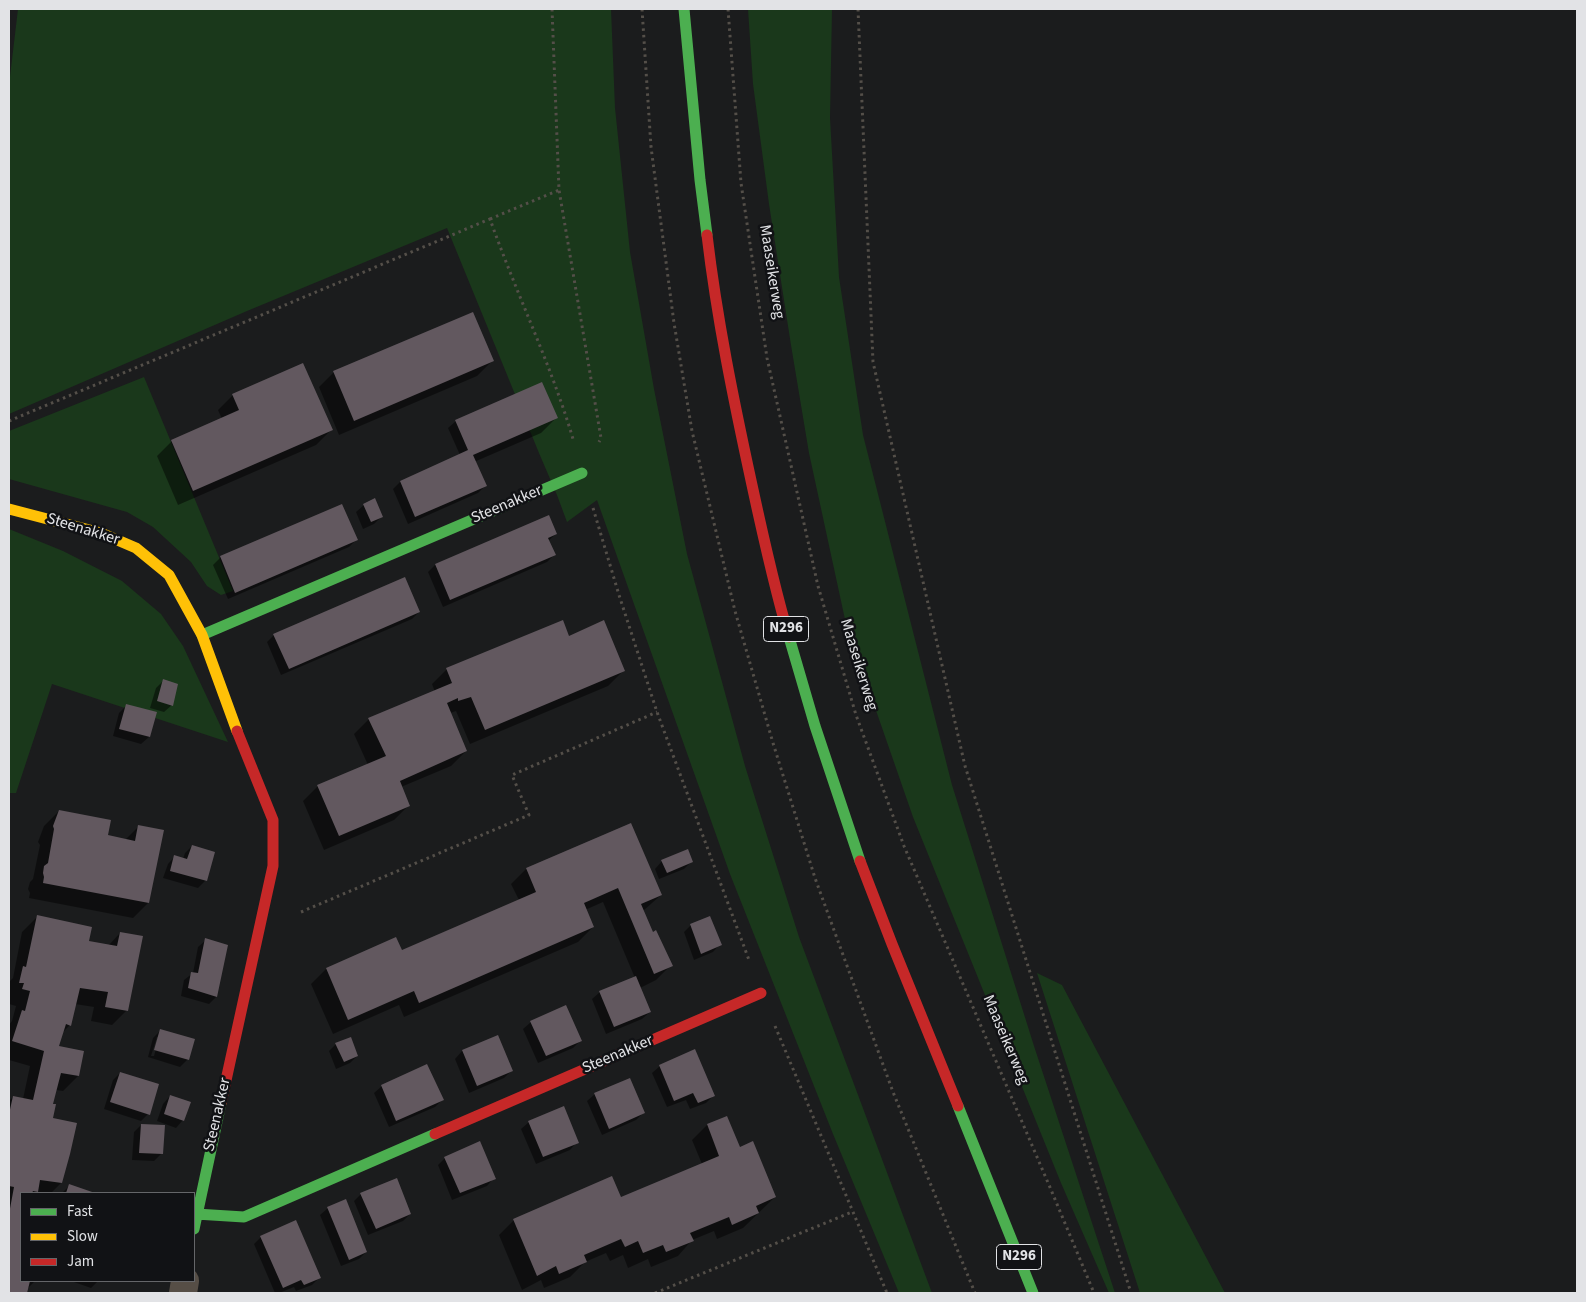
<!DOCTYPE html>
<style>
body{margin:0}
#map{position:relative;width:1586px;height:1302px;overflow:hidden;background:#1b1c1d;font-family:"Source Sans 3",sans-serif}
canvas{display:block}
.frame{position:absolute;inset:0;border:10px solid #e2e3e6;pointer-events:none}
.legend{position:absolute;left:20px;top:1192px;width:175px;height:90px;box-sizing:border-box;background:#111215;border:1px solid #656669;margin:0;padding:6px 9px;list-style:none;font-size:15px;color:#e2e3e6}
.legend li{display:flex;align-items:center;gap:10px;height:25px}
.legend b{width:25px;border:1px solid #656669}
</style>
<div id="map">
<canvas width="1586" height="1302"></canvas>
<div class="frame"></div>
<ul class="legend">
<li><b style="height:6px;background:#4caf50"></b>Fast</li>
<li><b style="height:6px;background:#ffc107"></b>Slow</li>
<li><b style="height:6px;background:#c62828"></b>Jam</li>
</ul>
</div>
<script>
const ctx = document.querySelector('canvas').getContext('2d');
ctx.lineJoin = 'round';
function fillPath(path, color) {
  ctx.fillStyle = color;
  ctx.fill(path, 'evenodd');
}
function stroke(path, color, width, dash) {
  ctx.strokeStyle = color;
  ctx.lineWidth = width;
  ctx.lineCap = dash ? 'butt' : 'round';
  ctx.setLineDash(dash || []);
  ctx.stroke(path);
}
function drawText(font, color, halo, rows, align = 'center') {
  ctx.font = font + ' "Source Sans 3",sans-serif';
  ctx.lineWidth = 5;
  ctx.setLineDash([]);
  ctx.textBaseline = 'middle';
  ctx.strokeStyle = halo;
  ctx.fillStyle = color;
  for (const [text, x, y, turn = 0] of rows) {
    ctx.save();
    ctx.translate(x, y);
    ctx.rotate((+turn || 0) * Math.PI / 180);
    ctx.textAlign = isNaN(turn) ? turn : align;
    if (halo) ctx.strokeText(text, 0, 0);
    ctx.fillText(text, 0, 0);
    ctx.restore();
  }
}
fillPath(new Path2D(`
 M18,9H611L615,108L630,252L654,389L687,554L745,766L799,937L932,1293H899L833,1134L730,874L597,500L567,522L557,495L539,453L447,228L247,311L9,414V85Z
 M748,9H832L830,118L839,277L863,435L952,785L1034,1046L1115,1293H1109L1061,1183L913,817L846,624L809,453L791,345L769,204L753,84Z
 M144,377L233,591L221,595L207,586L191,562L153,527L127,512L9,479V431Z
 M9,529L63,551L122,581L161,614L183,646L228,742L52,684L16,793H9Z
 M1037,973L1062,985L1225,1293H1140Z`), '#1a381b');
fillPath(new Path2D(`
 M492,361L477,376L339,435L319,387L334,372Z
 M233,395L331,430L316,445L178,505L157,456L172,441L222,419L218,410Z
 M556,418L541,433L474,462L485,486L478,493L408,524L393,489L400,482L460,455L448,428L456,421Z
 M364,505L381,517L374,524L363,529L356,512Z
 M556,534L548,541L554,555L547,562L443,607L428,572L435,565Z
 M356,540L349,547L228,599L213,565L221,557Z
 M419,612L412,619L281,675L267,642L274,635Z
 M447,669L623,671L608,686L470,744L456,711L450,713L466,751L451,766L401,787L409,805L394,820L324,850L303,801L318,786L368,765L354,734L369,719L435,692L432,684Z
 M163,681L172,705L164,712L150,708L156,688Z
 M127,705L156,713L149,737L141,744L113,736L119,713Z
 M59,811L106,836L125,840L139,826L148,903L133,918L29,898L30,893L28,889L30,882L33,879L40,845L38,842L44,826Z
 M192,846L206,880L198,888L163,878L168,864L175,856L183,859L185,853Z
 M662,861H692L684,869L659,879L655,869Z
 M526,869L661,895L643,911L652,934L671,965L656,980L640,988L650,1012L642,1019L606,1034L592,999L600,992L635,978L603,902L585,910L593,927L578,942L404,1017L399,1005L333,1034L311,984L326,969L396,939L401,951L519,900L511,884Z
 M37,917L88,942L108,946L120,933L127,1010L112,1025L91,1021L94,1007L75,1004L70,1025L62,1033L57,1047L78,1076L63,1091L56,1090L52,1105L51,1119L61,1183L51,1193H21V1281H35L27,1289L26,1293H9V1101L13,1097L23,1099L30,1066L9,1060V1025L12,1021L16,1006L9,1004V982L13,978L22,932Z
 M691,925L720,944L713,952L694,960L684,932Z
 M206,940L226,946L216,997L209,1004L181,996L184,980L193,973L198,947Z
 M531,1022L580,1041L573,1048L538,1063L523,1029Z
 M161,1030L188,1059L180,1067L148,1057L153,1038ZM157,1037H159L154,1056H151Z
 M497,1037L511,1071L504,1078L469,1093L455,1059L462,1051Z
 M336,1044L357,1056L350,1063L336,1069L329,1051Z
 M660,1066L714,1095L706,1103L690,1109L686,1100L667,1107L652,1073Z
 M120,1073L148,1114L141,1121L104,1109L113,1080Z
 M382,1086L442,1100L435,1107L389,1127L374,1093Z
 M595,1094L643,1113L636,1120L602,1135L587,1101Z
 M170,1096L183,1120L176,1128L157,1121L163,1104Z
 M726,1117L739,1148L775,1197L743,1228L717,1239L714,1231L692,1240L678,1256L651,1267L648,1259L628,1268L623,1255L610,1261L606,1253L585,1262L570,1277L556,1283L544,1288L541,1280L522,1290L499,1235L514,1220L620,1199L702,1164L692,1140L707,1125Z
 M529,1122L577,1142L570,1150L536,1164L521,1129Z
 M141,1125L161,1154L154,1161L132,1160L134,1132Z
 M445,1158L494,1178L487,1186L452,1200L438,1165Z
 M69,1186L92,1193H62Z
 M361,1194L410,1214L403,1221L368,1235L354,1201Z
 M328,1208L366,1252L359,1259L341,1266L320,1215Z
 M261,1237L320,1277L312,1285L296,1291L294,1287L279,1293H275L254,1244Z
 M71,1281H98L91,1288Z`), '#0007');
fillPath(new Path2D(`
 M473,312L494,361L354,421L333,371Z
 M303,363L333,430L193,491L171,440L239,410L232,394Z
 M542,382L558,418L473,455L487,486L415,517L400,481L468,450L455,420Z
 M375,498L383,517L371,522L363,504Z
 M342,504L358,540L235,593L220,556Z
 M549,515L557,534L548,538L556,555L450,600L435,564Z
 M405,577L420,612L289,669L273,634Z
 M563,620L569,636L604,620L625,671L485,730L471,697L458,701V698L447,703L467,751L400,781L410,806L339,836L317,785L386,756L368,718L452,683L446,668Z
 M163,679L178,684L173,706L157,701Z
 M126,704L157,712L150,737L119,729Z
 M59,810L111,820L108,835L135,841L138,825L164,830L149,903L43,883L44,877L43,873L44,866L48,863L54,829L53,826Z
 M631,823L662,895L641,904L653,932L656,930L673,966L654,974L618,888L584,903L594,927L419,1003L414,991L348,1020L326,968L396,937L402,950L536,892L526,868Z
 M192,845L215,852L207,881L170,871L174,855L187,859Z
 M688,849L693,862L667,873L661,860Z
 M37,915L92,927L89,941L117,946L120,932L143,936L128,1011L105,1007L108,992L80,988L71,1026L66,1024L59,1046L84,1051L79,1076L61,1073L53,1104H56L53,1118L77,1123L70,1154L62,1183L40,1180L38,1192L33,1191L32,1193H21V1281H30L27,1293H9V1214L14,1187L9,1186V1114L13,1096L33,1100L44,1051L12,1041L22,1010L25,1011L30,991L22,989L24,983H19L23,966L26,967Z
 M710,916L722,945L701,954L690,924Z
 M205,938L228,945L217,997L188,988L191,972L198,973Z
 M636,976L651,1012L614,1027L599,991Z
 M566,1005L582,1041L546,1056L530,1021Z
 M160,1029L195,1039L189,1060L154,1050Z
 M498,1035L513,1071L477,1086L462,1050Z
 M351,1037L358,1056L344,1062L335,1043Z
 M695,1049L715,1096L698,1103L693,1093L674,1101L659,1065Z
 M427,1064L444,1100L396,1121L381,1085Z
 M120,1072L159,1084L150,1115L110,1102Z
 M630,1078L645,1113L609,1129L594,1093Z
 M170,1095L191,1102L184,1121L164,1114Z
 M564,1106L579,1143L543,1157L528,1121Z
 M727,1116L740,1147L753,1141L776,1197L756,1206L759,1213L732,1225L729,1217L690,1233L694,1241L666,1252L663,1245L643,1253L638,1241L625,1247L621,1239L584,1255L587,1262L559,1274L556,1266L537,1276L513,1219L612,1176L621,1197L719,1156L707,1124Z
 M141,1124L165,1125L163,1154L139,1153Z
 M480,1141L496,1179L460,1193L444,1157Z
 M397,1178L411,1214L376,1229L360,1193Z
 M69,1184L95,1193H66Z
 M346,1199L367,1252L349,1260L327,1207Z
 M296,1220L321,1278L304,1285L301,1280L283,1288L260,1236Z`), '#62585f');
stroke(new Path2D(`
 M552,9L559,190L601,438L599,442
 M642,9L651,147L674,323L692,431L735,611L773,743L815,878L893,1092L975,1293
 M728,9L741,183L767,358L818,586L856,715L904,846L1049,1185L1094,1293
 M858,9L873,362L965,766L1131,1293
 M490,219L559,190
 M9,421L490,219C516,293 551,364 573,439
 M593,508L619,595L657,712L749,960
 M301,912L529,815L512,775L657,712
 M775,1026L887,1293
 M655,1293L852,1212`), '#544f49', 3, [2.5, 4]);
stroke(new Path2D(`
 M183,1293L185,1281`), '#564e46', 28);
stroke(new Path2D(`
 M684,9L700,180L707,235
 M202,635L582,473
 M789,637L815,726L860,861
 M958,1106L1033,1293
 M196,1214L244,1217L435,1134
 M194,1229L221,1103`), '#4caf50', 11);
stroke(new Path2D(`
 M9,509L101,533L136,548L169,575L202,635L237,731`), '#ffc107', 11);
stroke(new Path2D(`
 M707,235C717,320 734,402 752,485C763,536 774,587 789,637
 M860,861L892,944L958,1106
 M221,1103L273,866V820L237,731
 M435,1134L761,993`), '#c62828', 11);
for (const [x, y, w] of [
 [786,629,45],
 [1019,1257,45]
]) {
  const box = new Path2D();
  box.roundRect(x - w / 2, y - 12.5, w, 25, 4);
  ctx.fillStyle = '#111215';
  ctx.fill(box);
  stroke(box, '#e2e3e6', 1);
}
drawText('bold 15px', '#e2e3e6', null, [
 ["N296",786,629],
 ["N296",1019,1257]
]);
drawText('16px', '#e2e3e6', '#111215', [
 ["Maaseikerweg",771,272,81],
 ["Steenakker",507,505,-23],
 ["Steenakker",83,530,17],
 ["Maaseikerweg",858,665,73],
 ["Maaseikerweg",1005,1040,67],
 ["Steenakker",618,1055,-23],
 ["Steenakker",218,1115,-77]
]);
</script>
